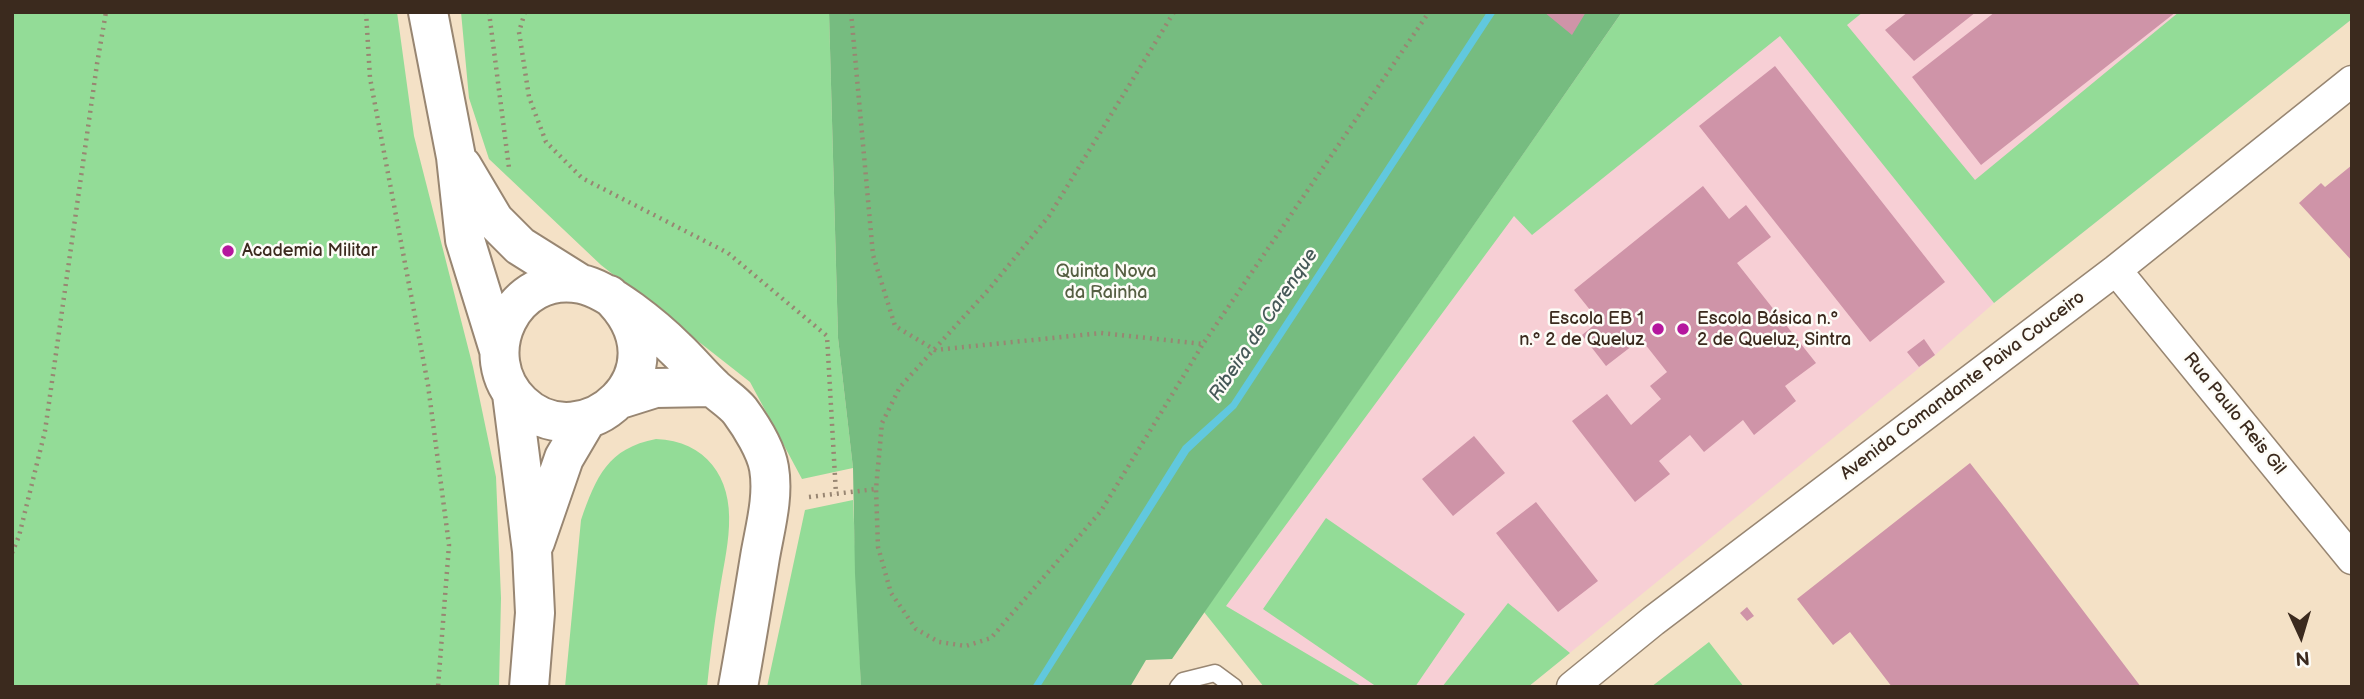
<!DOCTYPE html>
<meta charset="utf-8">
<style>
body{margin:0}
#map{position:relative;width:2364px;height:699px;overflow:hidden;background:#f4e1c6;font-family:"Balsamiq Sans",sans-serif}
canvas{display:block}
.frame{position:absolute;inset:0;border:14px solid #3b2a1e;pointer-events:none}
.north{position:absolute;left:2266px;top:601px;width:70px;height:70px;-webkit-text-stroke:5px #fdfcf7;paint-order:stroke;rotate:176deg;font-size:19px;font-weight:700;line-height:28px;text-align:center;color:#3b2a1e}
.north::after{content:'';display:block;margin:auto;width:24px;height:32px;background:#3b2a1e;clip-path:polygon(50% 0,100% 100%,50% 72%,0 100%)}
</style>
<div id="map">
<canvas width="2364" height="699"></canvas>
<div class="frame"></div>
<div class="north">N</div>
</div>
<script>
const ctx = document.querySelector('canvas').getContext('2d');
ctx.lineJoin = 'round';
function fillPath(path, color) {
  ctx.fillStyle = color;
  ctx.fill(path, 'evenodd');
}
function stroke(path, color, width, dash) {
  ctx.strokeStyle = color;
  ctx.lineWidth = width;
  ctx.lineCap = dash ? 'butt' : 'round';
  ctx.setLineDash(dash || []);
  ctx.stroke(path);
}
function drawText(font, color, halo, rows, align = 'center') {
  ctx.font = font + ' "Balsamiq Sans",sans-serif';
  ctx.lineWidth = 5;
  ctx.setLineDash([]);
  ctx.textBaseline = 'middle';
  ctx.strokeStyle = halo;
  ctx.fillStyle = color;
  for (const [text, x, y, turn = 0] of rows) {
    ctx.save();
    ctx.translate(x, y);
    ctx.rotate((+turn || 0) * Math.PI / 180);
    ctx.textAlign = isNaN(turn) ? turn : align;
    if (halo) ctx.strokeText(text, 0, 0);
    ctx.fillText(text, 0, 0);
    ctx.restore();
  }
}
fillPath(new Path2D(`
 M1622,12H2352V19L1994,303L1935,355L1528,687H1264L1204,612Z`), '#f7cfd5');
fillPath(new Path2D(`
 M12,12H397L414,136L473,367L496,477L501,598L499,687H12Z
 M461,12H829L838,338L853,468L802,479L750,382L601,265L489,159L469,98Z
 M1622,12H1863L1847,25L1975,180L2179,12H2352V19L1994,303L1780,36L1532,235L1514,216L1226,606L1363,687H1264L1204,612Z
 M656,439C706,441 732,477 729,526C728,549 722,573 719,595C714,626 710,656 707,687H565L581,520C596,477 608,448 656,439Z
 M853,500L861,687H767L805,510Z
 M1326,518L1465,614L1415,687H1377L1263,609Z
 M1508,603L1570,653L1528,687H1442Z
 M1709,642L1744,687H1651Z`), '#93dc97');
fillPath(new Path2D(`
 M829,12H1622L1172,659L1146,660L1130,687H861L855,574L853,468L838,338Z`), '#76bc80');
fillPath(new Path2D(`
 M1487,12H1496L1236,408L1189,452L1040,687H1032L1183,446L1231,403Z`), '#61c8de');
fillPath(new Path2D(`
 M1544,12H1586L1572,35Z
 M1908,12H1976L1914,61L1885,30Z
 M1995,12H2176L1981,165L1912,77Z
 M1775,66L1945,282L1870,342L1699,126Z
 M2352,165V261L2299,203L2321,183L2325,187Z
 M1703,186L1729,219L1746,205L1771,237L1737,263L1816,363L1785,386L1796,401L1754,435L1743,420L1704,452L1690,435L1659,461L1670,474L1635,502L1572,421L1607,394L1631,425L1661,399L1650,386L1667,372L1641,339L1606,366L1582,335L1599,321L1574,290Z
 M1924,339L1935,355L1919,367L1907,352Z
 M1474,436L1505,473L1453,516L1422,479Z
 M1970,463L2006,509L2141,687H1892L1850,632L1833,645L1797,599Z
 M1536,502L1598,581L1558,612L1496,533Z
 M1747,607L1754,616L1747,621L1740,613Z`), '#cf94a8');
const lane = new Path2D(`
 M1178,687L1183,681L1215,673L1234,687`);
const street = new Path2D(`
 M2116,270L2352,559
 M1572,687L1653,621L2116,270L2352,81`);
const secondary = new Path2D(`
 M428,12L456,157L465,240L499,350
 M462,166L494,220L520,246L579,283
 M609,295C689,371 582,462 521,403C472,356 513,270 581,284C608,289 656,329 676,349C689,361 700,375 713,387C721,395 733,402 740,411C751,426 766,450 769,468C774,497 765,528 760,557C753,600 746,643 738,687
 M512,394L532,551L535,613L529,687
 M620,399L655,388L712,387
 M535,542L564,458L587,419`);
stroke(lane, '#988672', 19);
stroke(street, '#988672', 33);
stroke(secondary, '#988672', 42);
stroke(new Path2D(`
 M366,12L370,78L428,385L449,545L438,687
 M489,12L509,168
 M525,12L519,32L529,97L546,142L582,178L728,253L827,336L836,494
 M851,12L873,255L895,326L935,350L1101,333L1203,344L1429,12
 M1174,12L1049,216L990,288L900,387L882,423L876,489L878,547L891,593L916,629L939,642L966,646L991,638L1101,511L1203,344
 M809,497L876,489
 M12,553L19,536L45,431L97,64L106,12`), '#988672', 4.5, [2, 5]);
stroke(lane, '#fff', 16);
stroke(street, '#fff', 30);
stroke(secondary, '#fff', 38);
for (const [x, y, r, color] of [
 [228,251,7,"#b5179e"],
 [1658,329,7,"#b5179e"],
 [1683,329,7,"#b5179e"]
]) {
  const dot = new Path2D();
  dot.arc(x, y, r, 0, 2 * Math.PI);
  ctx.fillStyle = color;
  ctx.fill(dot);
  stroke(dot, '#fdfcf7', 2.5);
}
drawText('18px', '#3b2a1e', '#fdfcf7', [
 ["Academia Militar",242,251],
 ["Escola EB 1",1644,319,"right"],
 ["n.º 2 de Queluz",1644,340,"right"],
 ["Escola Básica n.º",1697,319],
 ["2 de Queluz, Sintra",1697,340]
], 'left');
drawText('18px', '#555f42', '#fdfcf7', [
 ["Quinta Nova",1106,272],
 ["da Rainha",1106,293]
]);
drawText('18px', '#3b2a1e', '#fdfcf7', [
 ["Avenida Comandante Paiva Couceiro",1963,386,-37],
 ["Rua Paulo Reis Gil",2234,414,51]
]);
drawText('italic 19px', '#465958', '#fdfcf7', [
 ["Ribeira de Carenque",1264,325,-56]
]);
</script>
